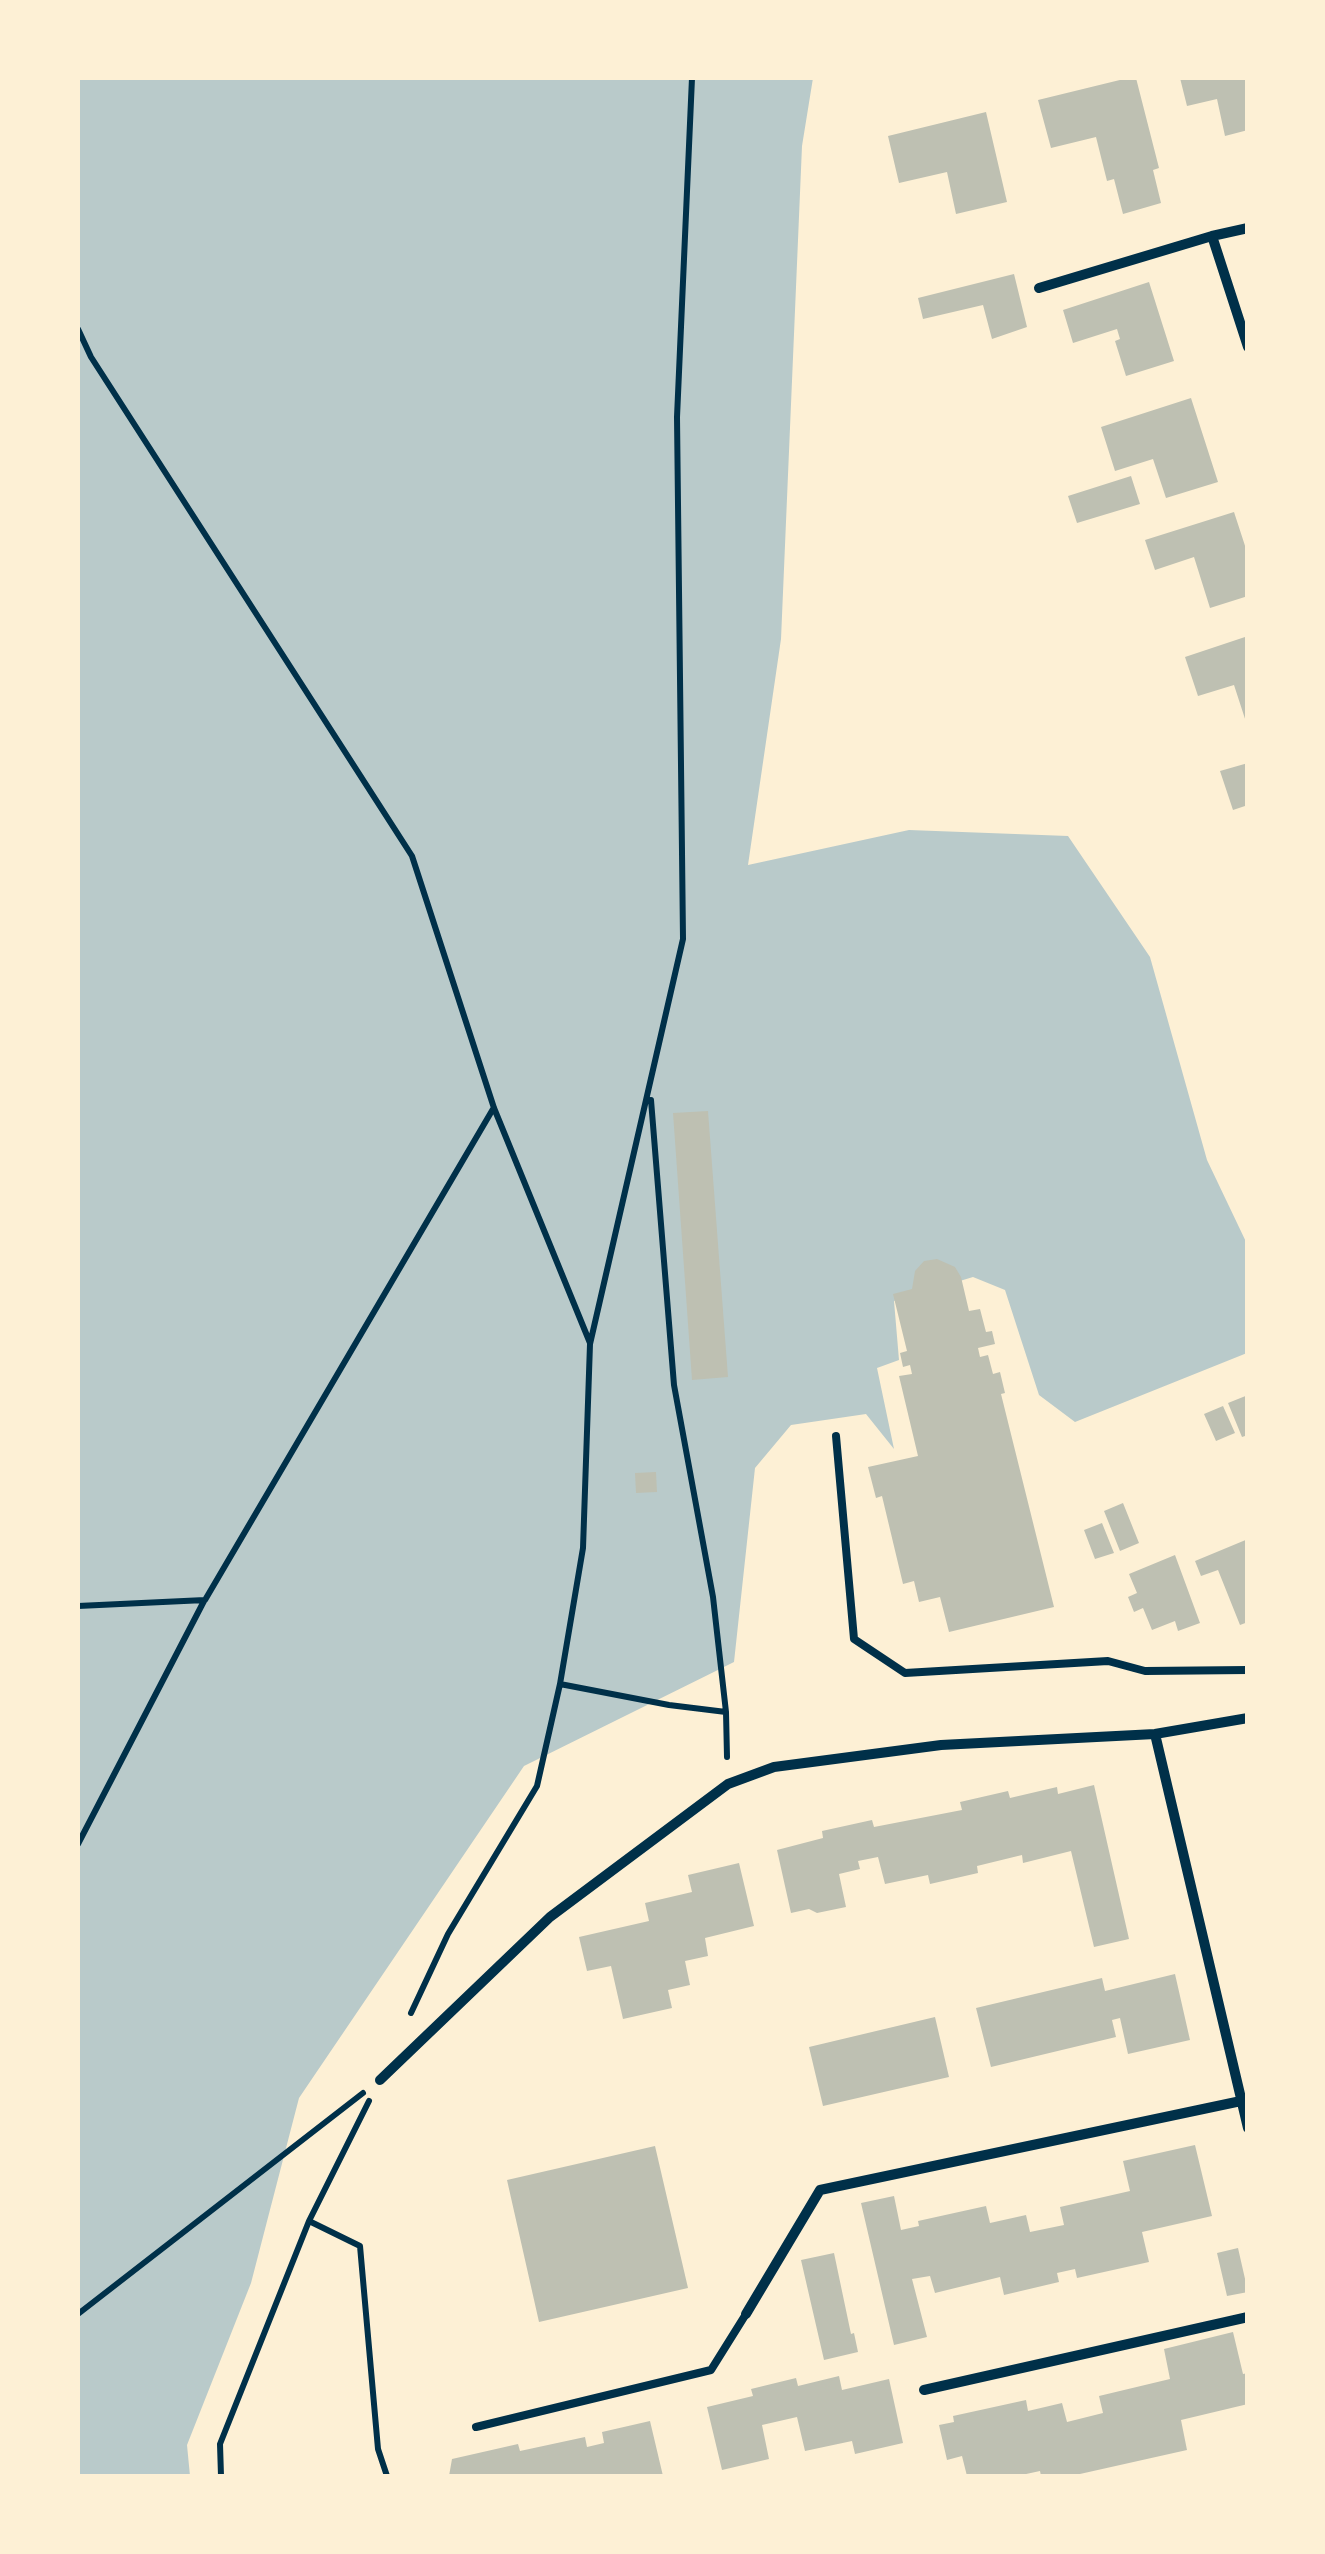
<!DOCTYPE html>
<style>
body{margin:0}
#map{position:relative;width:1325px;height:2554px;overflow:hidden;background:#fdf0d5;font-family:Spectral,serif}
canvas{display:block}
.frame{position:absolute;inset:0;border:80px solid #fdf0d5;pointer-events:none}
</style>
<div id="map">
<canvas width="1325" height="2554"></canvas>
<div class="frame"></div>
</div>
<script>
const ctx = document.querySelector('canvas').getContext('2d');
ctx.lineJoin = 'round';
function fillPath(path, color) {
  ctx.fillStyle = color;
  ctx.fill(path, 'evenodd');
}
function stroke(path, color, width, dash) {
  ctx.strokeStyle = color;
  ctx.lineWidth = width;
  ctx.lineCap = dash ? 'butt' : 'round';
  ctx.setLineDash(dash || []);
  ctx.stroke(path);
}
fillPath(new Path2D(`
 M78,78H813L802,146L781,639L748,865L909,830L1068,836L1150,957L1207,1160L1248,1246L1247,1353L1075,1422L1039,1395L1005,1290L973,1277L894,1301L899,1360L877,1368L894,1449L866,1414L791,1425L755,1468L734,1662L524,1766L299,2098L251,2283L187,2445L190,2476H78Z`), '#b9caca');
fillPath(new Path2D(`
 M1128,78H1136L1159,168L1153,170L1161,203L1123,214L1114,179L1107,181L1096,137L1051,148L1038,100Z
 M1180,78H1248V130L1225,136L1217,99L1187,106Z
 M986,112L1007,202L956,214L947,172L899,183L888,136Z
 M1014,274L1027,327L992,339L983,305L923,319L918,298Z
 M1149,282L1174,361L1126,376L1115,341L1120,339L1117,329L1073,343L1063,310Z
 M1191,398L1218,482L1166,498L1153,459L1115,471L1101,427Z
 M1131,476L1140,504L1077,523L1068,496Z
 M1234,512L1248,555V596L1210,608L1194,557L1155,570L1145,540Z
 M1248,636V725H1247L1234,685L1198,696L1185,657Z
 M1248,763V805L1233,810L1220,771Z
 M708,1111L728,1377L692,1380L673,1113Z
 M937,1259L955,1267L961,1277L969,1311L980,1309L986,1332L992,1331L995,1344L978,1348L980,1357L988,1355L993,1374L1000,1372L1005,1393L1001,1394L1054,1607L949,1632L940,1597L919,1602L914,1581L903,1584L882,1496L876,1498L868,1467L918,1456L899,1376L912,1374L910,1365L903,1367L900,1353L907,1351L893,1294L912,1289L915,1271L924,1261Z
 M1248,1395V1435L1242,1437L1228,1403Z
 M1223,1406L1235,1433L1216,1441L1204,1414Z
 M656,1472L657,1492L636,1493L635,1473Z
 M1123,1503L1139,1543L1120,1551L1104,1511Z
 M1102,1523L1114,1553L1095,1559L1084,1530Z
 M1248,1539V1622L1240,1625L1218,1570L1201,1576L1195,1561Z
 M1175,1555L1200,1623L1178,1631L1175,1621L1152,1630L1143,1608L1134,1612L1128,1597L1137,1593L1129,1574Z
 M1094,1785L1129,1939L1094,1947L1071,1851L1023,1863L1022,1855L977,1866L978,1873L930,1884L928,1875L885,1884L878,1857L858,1861L860,1869L839,1874L846,1907L817,1913L809,1909L791,1913L777,1850L823,1838L822,1831L872,1820L874,1827L962,1810L960,1802L1008,1791L1010,1798L1057,1787L1058,1794Z
 M739,1863L754,1926L705,1938L708,1956L685,1961L690,1985L668,1990L672,2008L623,2019L611,1966L587,1971L579,1937L649,1921L645,1903L692,1892L688,1875Z
 M1175,1974L1190,2040L1128,2054L1120,2018L1112,2020L1116,2037L991,2067L976,2008L1102,1978L1105,1991Z
 M935,2017L949,2077L823,2106L809,2047Z
 M1195,2145L1212,2216L1142,2232L1149,2262L1077,2278L1075,2269L1057,2273L1059,2282L1004,2295L1000,2277L935,2293L930,2276L912,2279L927,2337L894,2345L861,2203L894,2196L901,2230L919,2226L918,2221L986,2206L990,2223L1026,2215L1030,2232L1064,2225L1060,2207L1130,2191L1123,2161Z
 M655,2146L688,2288L539,2322L507,2180Z
 M1238,2248L1248,2292L1227,2296L1217,2253Z
 M834,2253L851,2334L854,2333L858,2352L824,2360L801,2260Z
 M1233,2332L1243,2374L1248,2373V2404L1181,2420L1187,2450L1071,2476H1041L1040,2471L1017,2476H967L962,2456L947,2460L939,2425L954,2422L953,2416L1026,2400L1028,2411L1062,2403L1067,2422L1103,2413L1099,2396L1170,2379L1164,2349Z
 M839,2376L842,2390L889,2379L903,2443L855,2454L852,2441L805,2451L797,2417L762,2425L769,2459L722,2470L707,2407L753,2396L751,2389L796,2378L798,2386Z
 M650,2421L663,2476H449L452,2459L518,2444L520,2451L585,2437L587,2447L604,2443L602,2432Z`), '#bec0b2');
stroke(new Path2D(`
 M78,329L91,357L412,856L494,1108L590,1343
 M651,1100L674,1385L713,1597L726,1712L727,1757
 M78,1606L205,1600L493,1109
 M560,1684L669,1705L726,1712
 M78,1844L204,1601
 M411,2013L448,1934L537,1786L560,1684L583,1548L590,1344L683,939L677,417L692,78
 M309,2221L360,2246L378,2449L387,2476
 M78,2314L363,2093
 M221,2476L220,2444L309,2221L369,2101`), '#003049', 6);
stroke(new Path2D(`
 M836,1436L854,1639L905,1673L1108,1661L1145,1671L1248,1670
 M476,2427L711,2370L746,2314`), '#003049', 8);
stroke(new Path2D(`
 M1248,228L1212,236L1248,347
 M1039,288L1212,236
 M1155,1734L1248,2128
 M380,2080L550,1917L728,1784L774,1767L941,1745L1155,1734L1248,1718
 M746,2314L820,2190L1241,2101
 M924,2390L1248,2317`), '#003049', 10);
</script>
